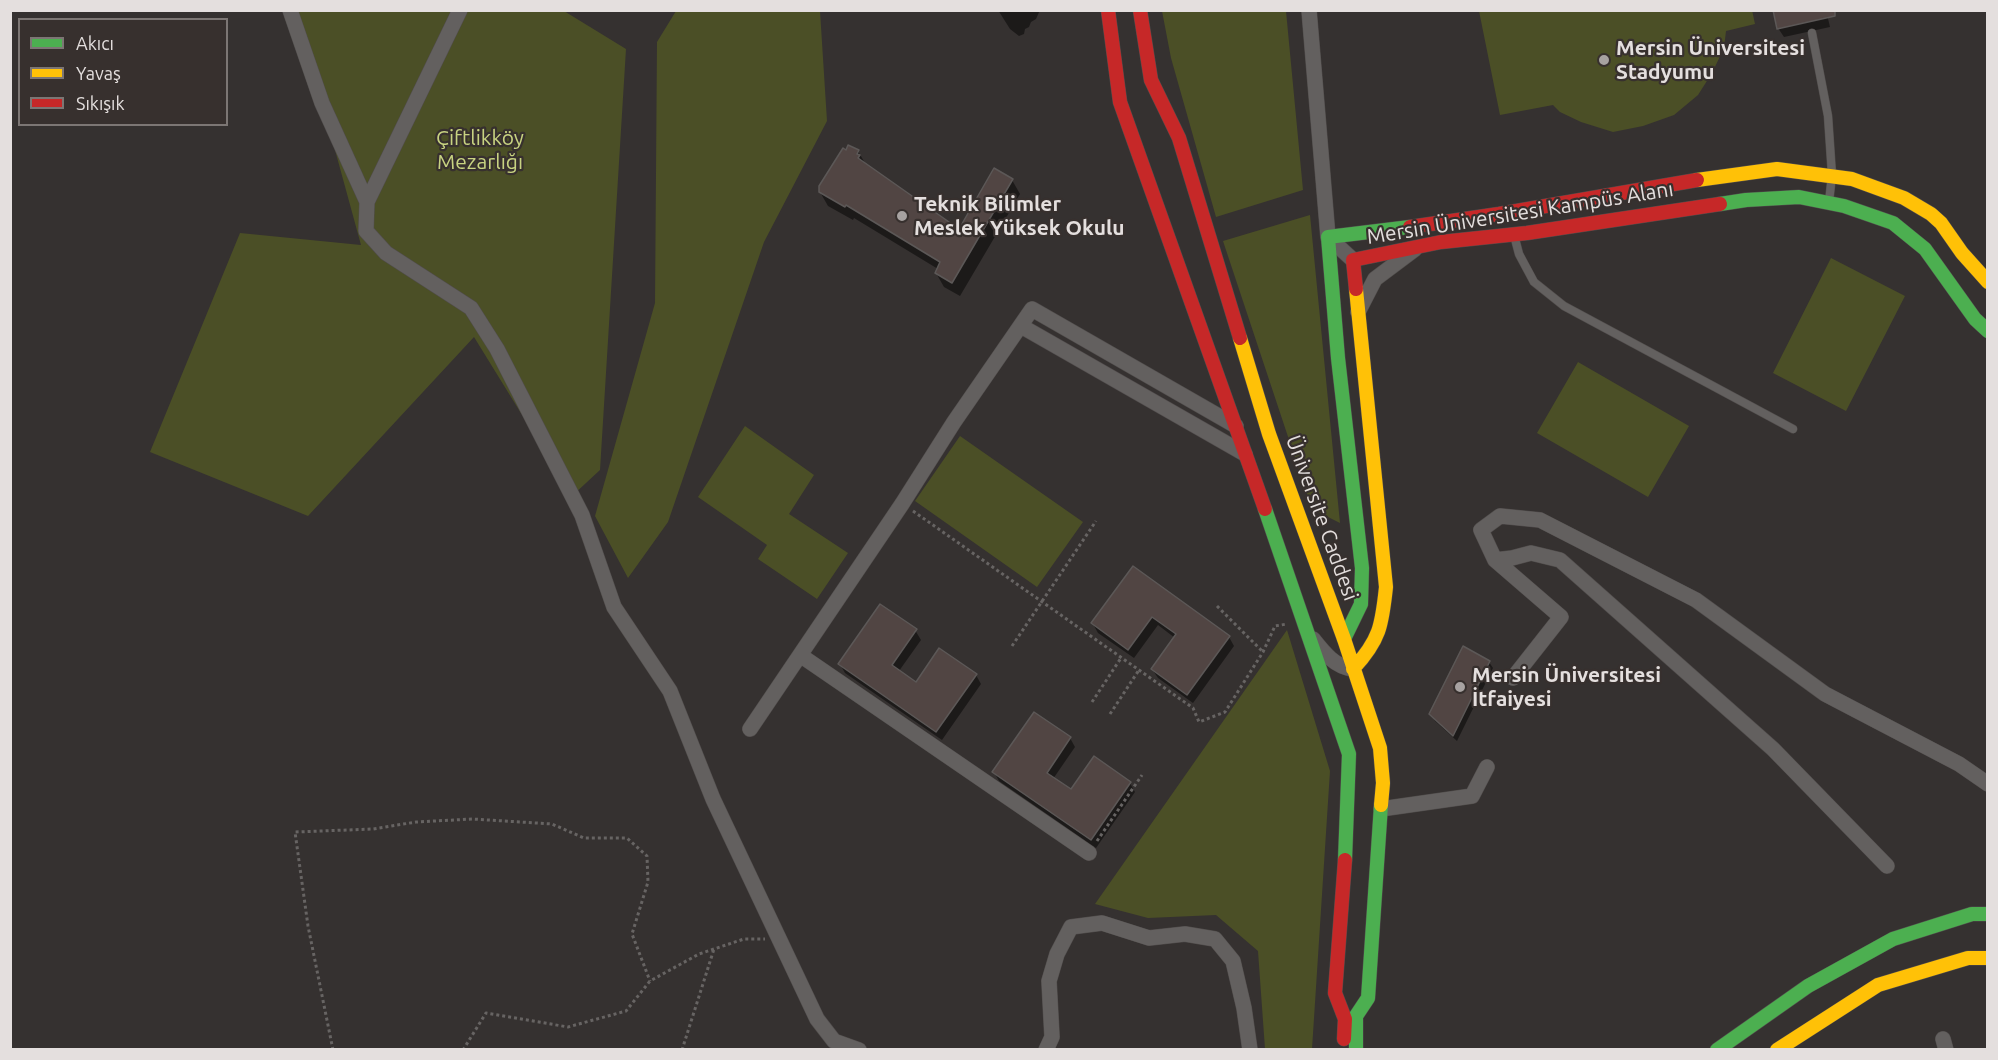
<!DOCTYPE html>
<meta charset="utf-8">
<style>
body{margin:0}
#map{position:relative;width:1998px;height:1060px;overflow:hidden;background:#353130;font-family:Ubuntu,sans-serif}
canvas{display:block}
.frame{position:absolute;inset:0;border:12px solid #e4dfde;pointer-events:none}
.legend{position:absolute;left:18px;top:18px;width:210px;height:108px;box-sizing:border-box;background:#37302e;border:2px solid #7c7674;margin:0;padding:8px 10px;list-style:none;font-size:18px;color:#e4dfde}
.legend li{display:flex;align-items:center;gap:12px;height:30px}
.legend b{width:30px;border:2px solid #7c7674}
</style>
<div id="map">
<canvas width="1998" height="1060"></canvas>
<div class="frame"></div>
<ul class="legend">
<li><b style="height:8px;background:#4caf50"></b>Akıcı</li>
<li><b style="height:8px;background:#ffc107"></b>Yavaş</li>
<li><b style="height:8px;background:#c62828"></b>Sıkışık</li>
</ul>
</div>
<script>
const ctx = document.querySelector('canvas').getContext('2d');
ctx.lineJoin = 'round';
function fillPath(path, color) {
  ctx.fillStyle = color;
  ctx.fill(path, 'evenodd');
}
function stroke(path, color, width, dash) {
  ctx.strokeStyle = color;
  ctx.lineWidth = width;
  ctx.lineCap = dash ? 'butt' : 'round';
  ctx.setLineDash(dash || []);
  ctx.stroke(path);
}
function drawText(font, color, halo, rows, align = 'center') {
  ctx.font = font + ' Ubuntu,sans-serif';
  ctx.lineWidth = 4.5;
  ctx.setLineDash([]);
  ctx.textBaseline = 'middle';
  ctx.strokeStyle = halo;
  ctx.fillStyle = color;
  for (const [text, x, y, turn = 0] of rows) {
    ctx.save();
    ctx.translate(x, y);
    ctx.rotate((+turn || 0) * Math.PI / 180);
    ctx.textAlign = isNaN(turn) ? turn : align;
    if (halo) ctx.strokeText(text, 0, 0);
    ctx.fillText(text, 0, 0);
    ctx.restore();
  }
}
fillPath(new Path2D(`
 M1752,10L1755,24L1726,31L1724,48L1712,73L1698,95L1674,115L1643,126L1613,132L1581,122L1560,112L1553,105L1500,115L1479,11Z
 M297,11H564L626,49L600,470L572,496L474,337L308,516L150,452L240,233L361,245Z
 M676,11H820L827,121L764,242L668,522L628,578L595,516L655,303L657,42Z
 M1162,11H1286L1303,190L1216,217L1171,58Z
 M1310,215L1340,523L1312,509L1223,241Z
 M1831,258L1905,296L1846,411L1773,373Z
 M1578,362L1689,426L1648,497L1537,433Z
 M745,426L814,475L789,514L848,553L817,599L758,559L767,545L698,497Z
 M960,436L1083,522L1037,587L915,501Z
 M1287,630L1330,771L1312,1049H1265L1258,951L1216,915L1148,918L1095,904Z`), '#4b4f26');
fillPath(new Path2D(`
 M998,10H1040L1036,19L1031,22L1029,27L1025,29L1024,34L1019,36L1010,29Z
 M1826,10L1830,27L1784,37L1778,28Z
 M858,151L866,165L959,231L994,170L1012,180L1020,194L960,296L944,287L936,273L938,269L854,218L853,220L828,206L820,192Z
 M1133,568L1229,637L1234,646L1193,703L1158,678L1152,669L1175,638L1158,625L1134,658L1098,633L1093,624Z
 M915,630L921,640L899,671L917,684L976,675L981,684L942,740L845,673L840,664Z
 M1489,662L1493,668L1457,741L1435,721L1431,714Z
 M1070,738L1075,747L1053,779L1071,791L1130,783L1135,792L1096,848L999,781L994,772Z`), '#0007');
const building = new Path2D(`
 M1773,10H1835V16L1777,29Z
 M848,145L859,150L857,154L860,155L858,158L959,229L994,168L1013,179L952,283L935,273L940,262L846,205L845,207L819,192V186L843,148L846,150Z
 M1133,566L1230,636L1187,695L1151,669L1176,634L1152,617L1128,650L1091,623Z
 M880,604L917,629L892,665L916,682L939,648L977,674L936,732L838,664Z
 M1463,646L1490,661L1453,736L1429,714Z
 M1034,712L1071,737L1047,773L1071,789L1094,756L1131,782L1091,840L992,772Z`);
fillPath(building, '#514543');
stroke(building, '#5c5857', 1.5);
const lane = new Path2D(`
 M1812,33L1828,116L1832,175L1829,202
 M1514,235L1519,254L1534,282L1564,306L1793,429`);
const street = new Path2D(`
 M290,10L322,103L367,202
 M460,10L367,202L366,231L386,253L471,308L497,349L582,515L614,607L670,691L713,799L817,1019L834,1041L859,1050
 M1309,10L1328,237L1353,260
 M1358,312L1375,279L1415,249
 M1021,326L1245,454
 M1495,560L1512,558L1531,553L1560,560L1773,749L1887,866
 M1313,639C1324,653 1335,667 1353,669
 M800,655L1089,853
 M1513,678L1561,617L1495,560L1481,530L1500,516L1540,520L1696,600L1825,694L1959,764L1988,784
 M750,729L902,504L954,422L1032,309L1236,426
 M1381,809L1472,796L1487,767
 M1943,1039L1946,1050
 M1046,1050L1052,1037L1049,981L1057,954L1071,927L1102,923L1149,938L1185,934L1215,939L1233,961L1244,1008L1250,1050`);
const fast = new Path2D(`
 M1720,204L1746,200L1799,197L1844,206L1893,223L1925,249L1975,319L1988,331
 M1265,509L1349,754L1345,860
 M1344,639L1361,604L1362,568L1338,358L1328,237L1410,227
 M1356,1050V1016L1368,998L1381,805
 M1717,1050L1808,986L1893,939L1972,914H1988`);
const slow = new Path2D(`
 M1697,180L1777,169L1852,179L1904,198L1931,214L1941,223L1962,253L1988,282
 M1240,338L1269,434L1344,639L1380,748L1383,783L1381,805
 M1353,669C1380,640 1382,625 1386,587L1356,289
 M1777,1050L1878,985L1968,958H1988`);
const jam = new Path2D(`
 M1108,10L1120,102L1265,509
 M1140,10L1151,80L1179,138L1240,338
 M1410,227L1499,214L1697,180
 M1356,289L1353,260L1441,242L1527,233L1720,204
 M1344,1039L1345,1019L1335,993L1345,860`);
stroke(lane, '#514d4c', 9);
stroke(street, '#514d4c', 16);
stroke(fast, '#514d4c', 15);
stroke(slow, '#514d4c', 15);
stroke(jam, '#514d4c', 15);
stroke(new Path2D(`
 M913,511L1193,708L1199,722L1225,712L1263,652L1275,626L1287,624
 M1217,606L1263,652
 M1012,646L1096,521
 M1092,702L1121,658
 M1110,714L1139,670
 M1097,841L1142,775
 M333,1050L308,926L295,832L373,829L416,822L472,819L552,824L584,838H627L647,856L648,882L632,934L650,981
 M463,1050L486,1013L568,1027L626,1011L650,981L699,954L744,939H765
 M682,1050L714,949`), '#676463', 3, [3, 3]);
stroke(lane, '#63605f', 8);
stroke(street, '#63605f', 15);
stroke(fast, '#4caf50', 14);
stroke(slow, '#ffc107', 14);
stroke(jam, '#c62828', 14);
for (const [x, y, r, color] of [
 [1604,60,6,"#a7a2a1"],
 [902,216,6,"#a7a2a1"],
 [1460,687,6,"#a7a2a1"]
]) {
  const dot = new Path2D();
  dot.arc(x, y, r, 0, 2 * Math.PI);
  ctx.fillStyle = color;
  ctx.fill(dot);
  stroke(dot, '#37302e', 2);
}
drawText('bold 21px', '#e4dfde', '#37302e', [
 ["Mersin Üniversitesi",1616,48],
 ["Stadyumu",1616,72],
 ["Teknik Bilimler",914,204],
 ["Meslek Yüksek Okulu",914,228],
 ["Mersin Üniversitesi",1472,675],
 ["İtfaiyesi",1472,699]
], 'left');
drawText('21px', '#c8d381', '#37302e', [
 ["Çiftlikköy",480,138],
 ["Mezarlığı",480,162]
]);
drawText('21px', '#e4dfde', '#37302e', [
 ["Mersin Üniversitesi Kampüs Alanı",1520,213,-9],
 ["Üniversite Caddesi",1322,518,70]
]);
</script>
